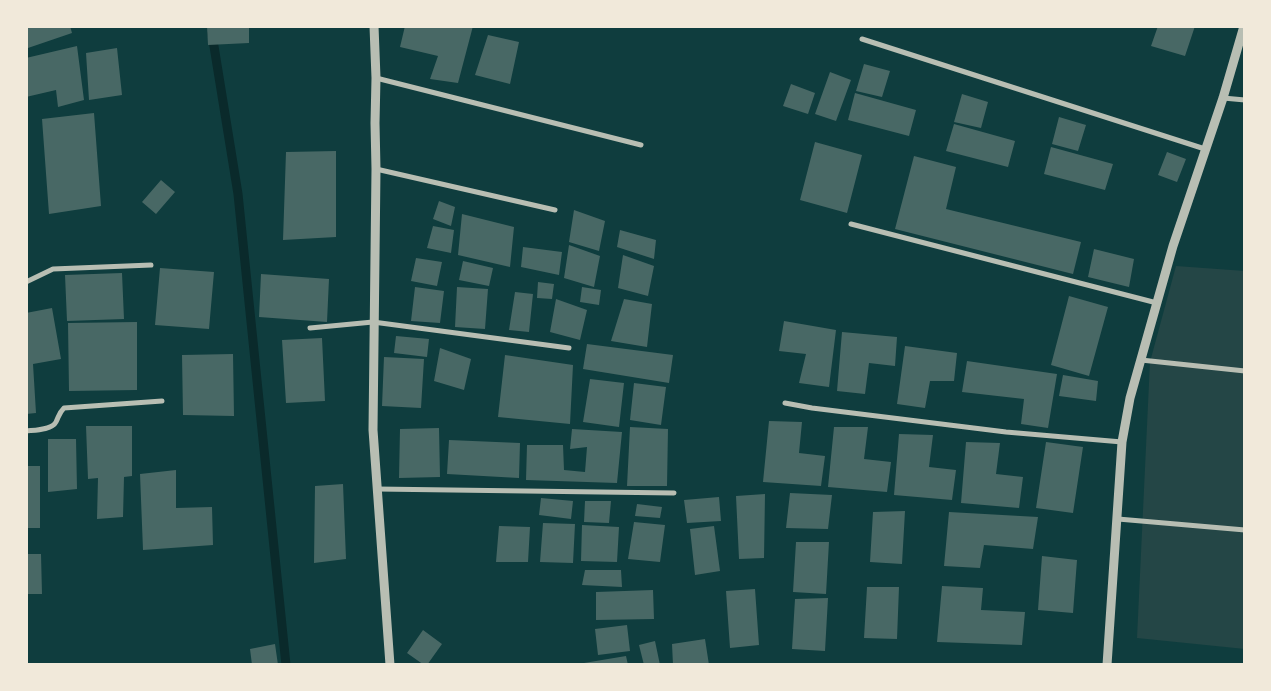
<!DOCTYPE html>
<style>
body{margin:0}
#map{position:relative;width:1271px;height:691px;overflow:hidden;background:#0f3d3e;font-family:"PT Sans",sans-serif}
canvas{display:block}
.frame{position:absolute;inset:0;border:28px solid #f1e9da;pointer-events:none}
</style>
<div id="map">
<canvas width="1271" height="691"></canvas>
<div class="frame"></div>
</div>
<script>
const ctx = document.querySelector('canvas').getContext('2d');
ctx.lineJoin = 'round';
function fillPath(path, color) {
  ctx.fillStyle = color;
  ctx.fill(path, 'evenodd');
}
function stroke(path, color, width, dash) {
  ctx.strokeStyle = color;
  ctx.lineWidth = width;
  ctx.lineCap = dash ? 'butt' : 'round';
  ctx.setLineDash(dash || []);
  ctx.stroke(path);
}
fillPath(new Path2D(`
 M1176,266L1245,271V649L1137,638L1150,362Z`), '#244646');
stroke(new Path2D(`
 M212,34L238,194L286,665`), '#0a2a2b', 9);
fillPath(new Path2D(`
 M26,26H70L72,33L28,48Z
 M207,26H249V43L208,45Z
 M405,26H473L458,83L430,79L438,56L400,47Z
 M1158,26H1195L1185,56L1151,46Z
 M488,35L519,42L510,84L475,75Z
 M77,46L84,100L58,107L56,90L26,97V58Z
 M117,48L122,95L89,100L86,53Z
 M864,64L890,71L882,97L856,91Z
 M830,72L851,80L836,121L815,114Z
 M791,84L815,93L808,114L783,106Z
 M855,93L916,110L909,136L848,120Z
 M962,94L988,102L981,128L954,122Z
 M94,113L101,206L49,214L42,119Z
 M1059,117L1086,125L1078,151L1052,144Z
 M954,124L1015,141L1008,167L946,151Z
 M815,142L862,155L847,213L800,200Z
 M1051,147L1113,164L1105,190L1044,174Z
 M336,151V237L283,240L286,152Z
 M1167,152L1186,159L1177,182L1158,175Z
 M914,156L956,167L946,209L1081,242L1073,274L895,229Z
 M161,180L175,192L156,214L142,202Z
 M439,201L455,207L451,226L433,219Z
 M574,210L605,221L599,251L569,242Z
 M462,214L514,227L510,267L458,255Z
 M433,226L454,230L451,253L427,248Z
 M620,230L656,240L654,259L617,247Z
 M569,245L600,256L594,287L564,278Z
 M523,247L562,252L559,275L521,267Z
 M1094,249L1134,259L1129,287L1088,277Z
 M623,255L654,266L648,296L618,288Z
 M416,258L442,262L437,286L411,281Z
 M463,261L493,268L489,286L459,280Z
 M160,268L214,272L209,329L155,325Z
 M122,273L124,319L67,321L65,275Z
 M261,274L329,279L327,322L259,317Z
 M538,282L554,284L552,299L537,298Z
 M415,287L444,291L440,323L411,321Z
 M457,287L488,289L485,329L455,327Z
 M582,287L601,290L599,305L580,302Z
 M515,292L533,294L529,332L509,330Z
 M1069,296L1108,307L1089,376L1051,365Z
 M556,299L587,310L580,340L550,332Z
 M624,299L652,304L647,347L611,341Z
 M52,308L61,359L33,364L36,413L26,414V313Z
 M784,321L836,330L829,387L799,383L806,354L779,351Z
 M137,322V390L69,391L68,323Z
 M842,332L897,337L895,366L869,363L865,394L837,391Z
 M396,336L429,339L427,357L394,353Z
 M322,338L325,401L286,403L282,340Z
 M587,344L673,355L669,383L583,369Z
 M905,346L957,353L954,381H930L925,408L897,404Z
 M440,348L471,359L464,390L434,381Z
 M233,354L234,416L183,415L182,355Z
 M505,355L573,365L570,424L498,417Z
 M384,357L424,359L421,408L382,406Z
 M967,361L1057,374L1048,428L1021,424L1024,399L962,392Z
 M1063,375L1098,381L1096,401L1059,396Z
 M590,379L624,383L619,427L583,422Z
 M634,383L666,387L661,425L630,420Z
 M769,421L802,422L799,453L825,456L821,486L763,482Z
 M86,426H132V476L124,477L123,517L97,519L98,478L88,479Z
 M630,427L668,429L667,486H627Z
 M834,427H868L864,459L891,462L887,492L828,487Z
 M439,428L440,477L399,478L400,429Z
 M572,429L622,432L617,483L526,480L527,445H563L564,470L585,472L587,447L570,449Z
 M899,434L933,435L929,467L956,470L952,500L894,495Z
 M48,439H76L77,489L48,492Z
 M449,440L520,443L519,478L447,474Z
 M966,442L1000,443L996,474L1023,477L1019,508L961,503Z
 M1046,442L1083,447L1073,513L1036,508Z
 M26,466H40V528H26Z
 M176,470V508L212,507L213,545L143,550L140,474Z
 M343,484L346,559L314,563L315,486Z
 M790,493L832,495L828,529L786,528Z
 M765,494L764,558L739,559L736,496Z
 M719,497L721,521L687,523L684,500Z
 M541,498L573,501L571,519L539,515Z
 M585,501H611L609,523L584,522Z
 M637,504L662,507L660,518L635,516Z
 M905,511L902,564L870,562L873,512Z
 M949,512L1038,517L1033,549L984,545L980,568L944,566Z
 M634,522L665,525L660,562L628,559Z
 M543,523L575,524L573,563L540,562Z
 M582,525L619,527L617,562L581,561Z
 M499,526L530,527L528,562H496Z
 M714,526L720,571L695,575L690,529Z
 M796,542H829L826,594L793,592Z
 M26,554H41L42,594H26Z
 M1042,556L1077,560L1073,613L1038,610Z
 M585,570H621L622,587L582,585Z
 M942,586L983,588L981,610L1025,612L1022,645L937,642Z
 M867,587H899L897,639L864,638Z
 M755,589L759,645L730,648L726,591Z
 M653,590L654,619L596,620V592Z
 M828,598L825,651L792,649L795,599Z
 M627,625L630,651L598,655L595,629Z
 M423,630L442,644L427,665H424L407,653Z
 M705,639L709,665H673L672,644Z
 M655,641L660,665H644L639,645Z
 M275,644L278,665H252L250,649Z
 M626,656L628,665H578V664Z`), '#486865');
stroke(new Path2D(`
 M862,39L1205,149
 M376,78L641,145
 M1223,98L1245,100
 M376,169L555,210
 M851,224L1157,303
 M26,282L53,269L151,265
 M310,328L373,322L569,348
 M1141,360L1245,371
 M785,403L812,408L1006,432L1122,442
 M26,431C34,430 52,430 56,422C59,416 59,413 64,408L162,401
 M377,489L674,493
 M1118,519L1245,530`), '#b8beb3', 5);
stroke(new Path2D(`
 M374,26L376,78L375,123L376,169L373,430L390,665
 M1107,665L1122,442L1130,398L1173,246L1223,98L1244,26`), '#b8beb3', 9);
</script>
